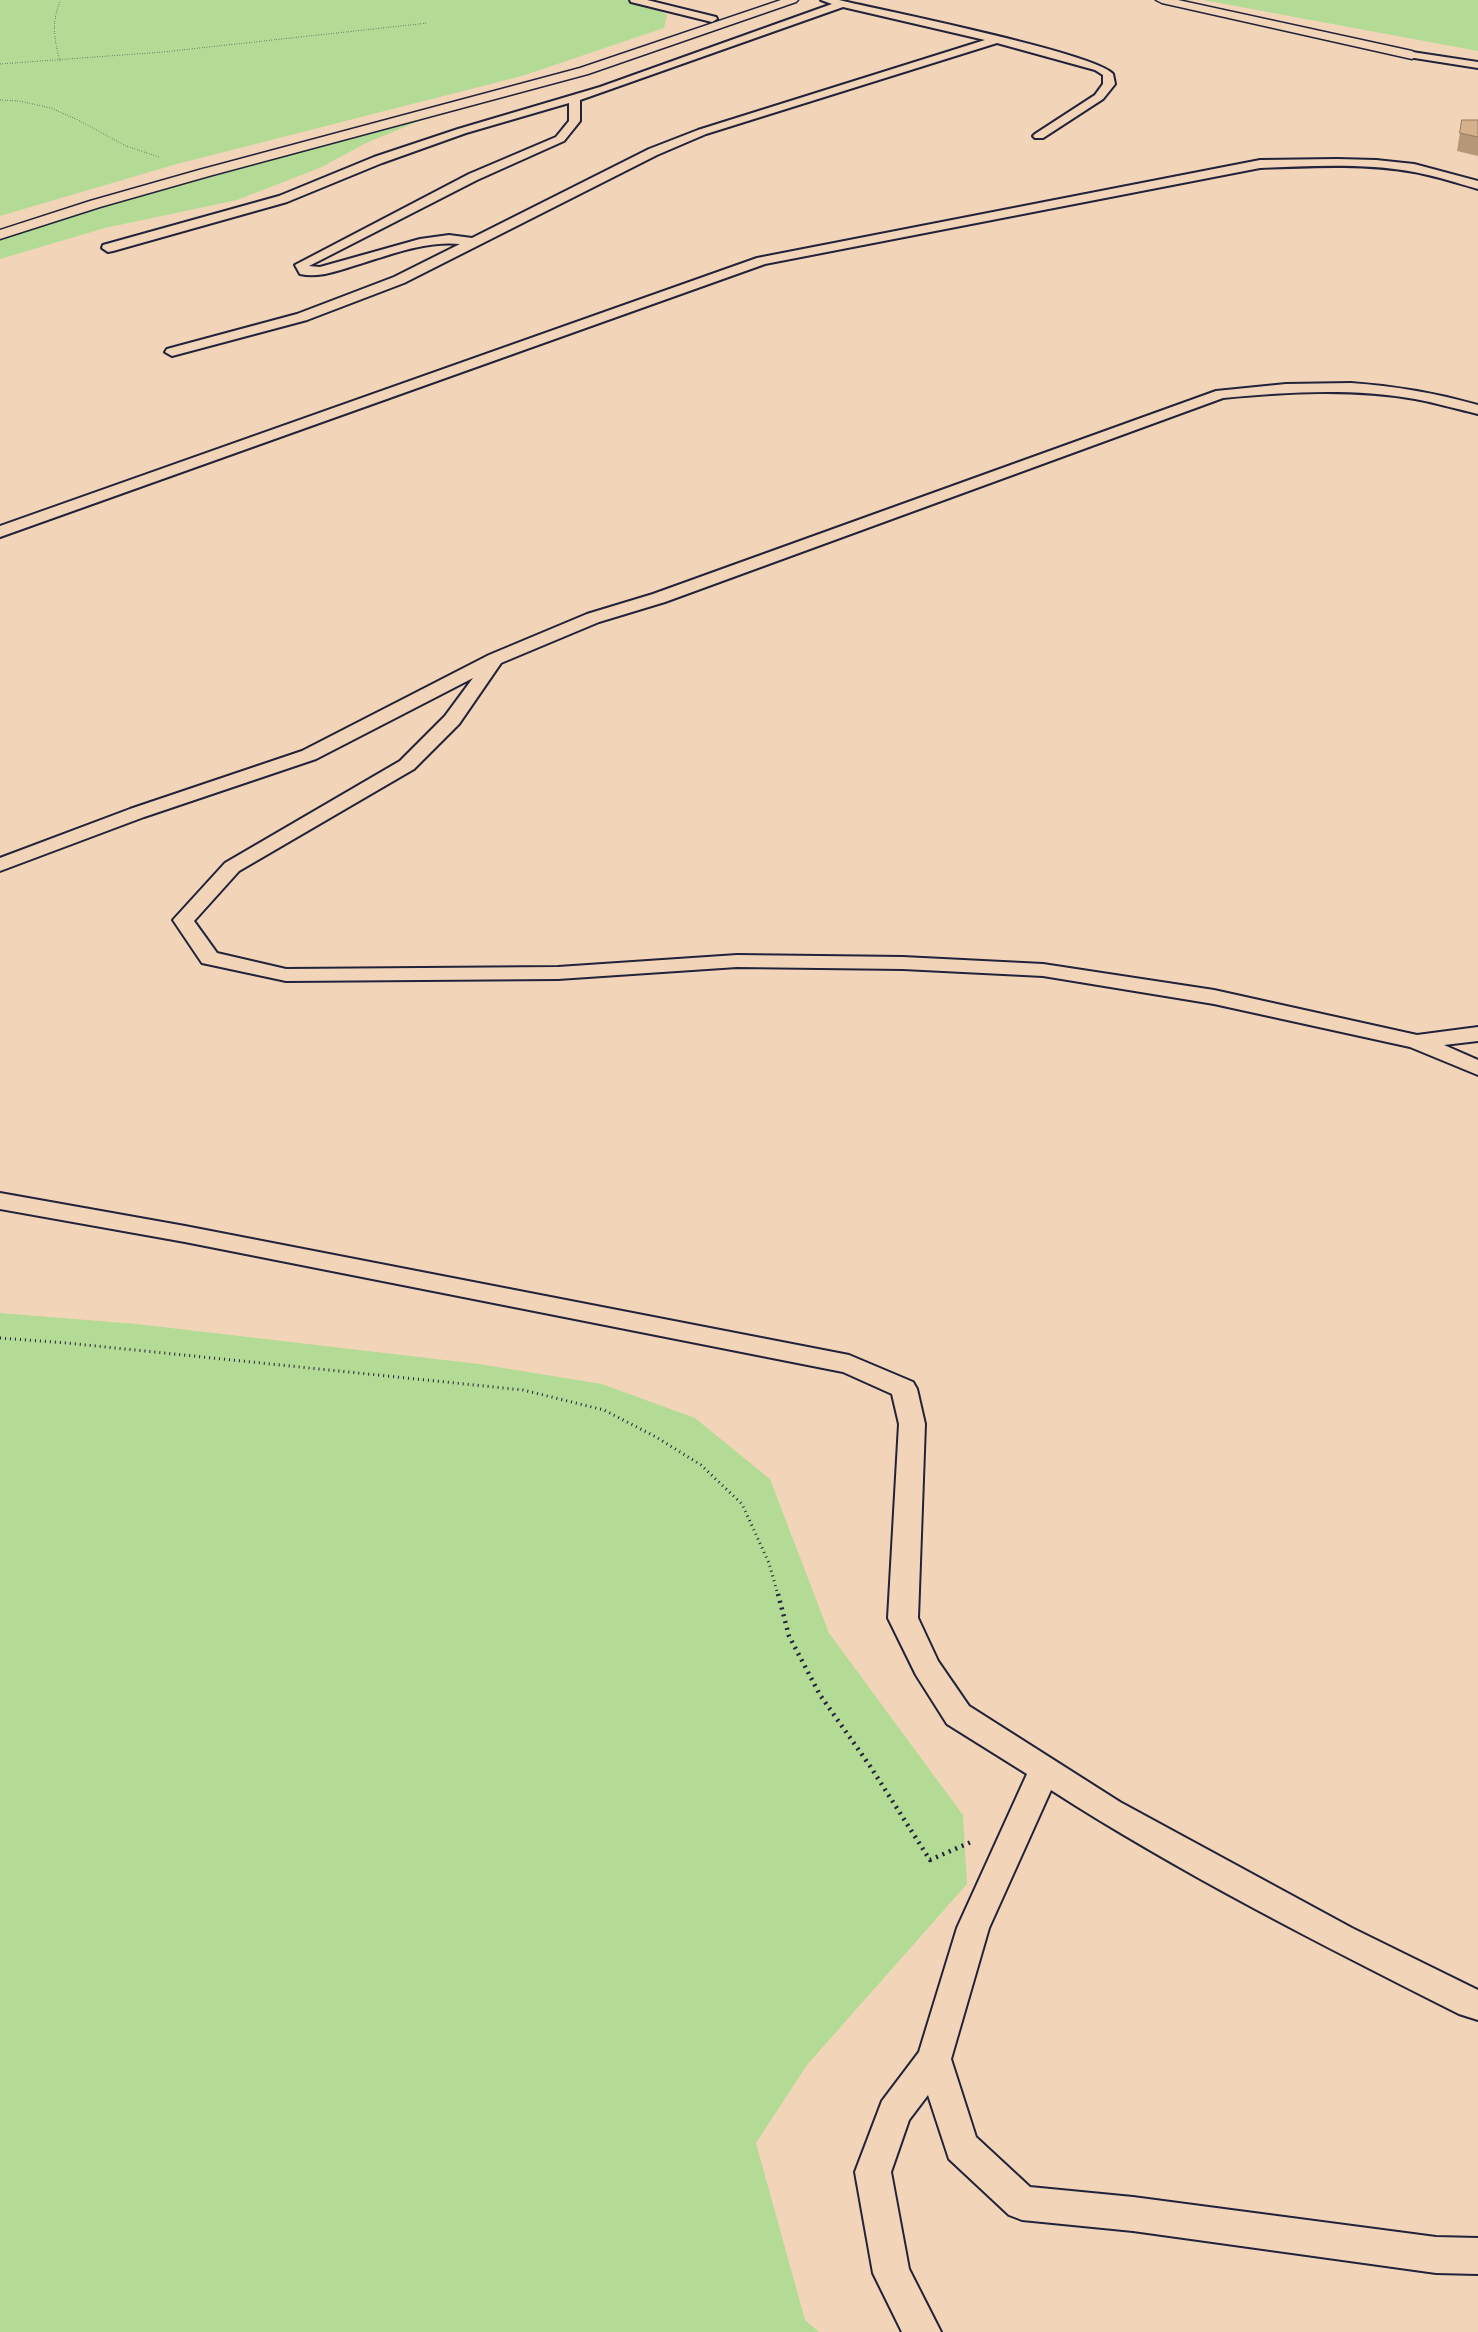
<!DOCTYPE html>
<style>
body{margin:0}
canvas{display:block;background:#f2d5b9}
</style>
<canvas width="1478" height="2332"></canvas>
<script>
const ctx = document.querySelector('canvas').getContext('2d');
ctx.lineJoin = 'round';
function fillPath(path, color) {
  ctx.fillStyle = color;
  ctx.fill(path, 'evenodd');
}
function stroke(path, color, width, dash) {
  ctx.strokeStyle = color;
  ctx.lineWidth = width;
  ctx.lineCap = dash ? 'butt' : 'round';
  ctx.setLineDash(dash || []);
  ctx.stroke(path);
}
fillPath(new Path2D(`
 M0,0H635L647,3L667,15L664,28L522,76L177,164L0,216Z
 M1203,0H1478V51Z
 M516,92L429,117L366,143L322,167L237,200L105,228L0,259V235L95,204Z
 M0,1313L137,1324L479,1364L602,1384L695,1418L770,1479L829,1633L963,1815L967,1884L807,2065L756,2143L805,2320L819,2332H0Z`), '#b4db96');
const lane = new Path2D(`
 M630,0H647L716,17L717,19L712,22L631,2Z
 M821,0H839C880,10 1096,53 1113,74L1115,84L1103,99L1043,138H1035L1033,136L1035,134L1095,95L1103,84V75L1095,70L997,43L706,134L657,155L404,283L307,320L172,356L165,352L167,349L297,314L394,277L460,244C424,240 384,257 350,267C334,272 317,278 300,274L295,265L469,174L556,137L569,121V103L466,133L382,163L287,202L113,251L108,252L102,248L103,245L279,196L374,157L458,129L600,87L832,4ZM843,7L985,40L698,130L649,149L472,238L449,235L420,239L320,267L309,266L477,180L564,141L580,121V100Z
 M1412,52L1478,62V68L1408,57L1407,55Z
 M1337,159L1376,160L1414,164L1478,181V189C1457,183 1436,176 1414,172C1364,163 1311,166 1260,168L765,264L0,537V526L757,258L1260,160Z
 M1351,383C1394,386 1436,393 1478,405V414C1457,409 1436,403 1415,399C1351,388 1287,392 1223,398L665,602L599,622L501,663L459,724L414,769L239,871L194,921L217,953L286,969L558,967L737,955L903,957L1043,964L1214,990L1417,1035L1478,1027V1041L1444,1045L1478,1060V1075L1410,1047L1214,1004L1043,976L903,969L737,967L558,979L286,981L202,963L173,920L225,863L400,761L445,716L473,678L316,759L144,817L0,871V858L130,809L302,751L489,655L587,614L653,594L1216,391L1286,384Z
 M0,1193L185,1226L849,1355L913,1382L917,1389L925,1424L918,1618L938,1661L969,1706L1120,1802L1352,1928L1478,1990V2020L1459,2014C1322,1945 1180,1873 1051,1790L989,1928L951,2059L976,2137L1030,2187L1133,2197L1436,2237L1478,2238V2274L1436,2273L1133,2231L1022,2220L1009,2215L949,2159L928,2095L909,2120L891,2172L909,2269L941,2332H902L873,2273L855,2172L882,2101L919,2052L957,1928L1027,1774L947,1724L916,1675L888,1618L899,1424L892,1394L843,1372L185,1242L0,1209Z`);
const secondary = new Path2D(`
 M781,0H798L796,2L588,74L209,176L100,207L0,239V230L90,201L199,170L580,68Z
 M1156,0H1178L1412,51L1418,55L1412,59L1162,3Z`);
stroke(lane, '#22223b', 4);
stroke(secondary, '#22223b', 3);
stroke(new Path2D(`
 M60,61C54,40 51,20 61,0
 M0,64L163,52L428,23
 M0,100L19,101L51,108L78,120L126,146L159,157`), '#22223b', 1, [0.5, 2]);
stroke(new Path2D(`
 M0,1338L67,1343L523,1390L604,1410L656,1437L701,1465L742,1504L769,1563L778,1595`), '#22223b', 3, [1, 4]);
stroke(new Path2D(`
 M778,1594L789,1636L820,1695L870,1766L930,1860L971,1842`), '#22223b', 4.5, [2, 5]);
fillPath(lane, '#f2d5b9');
fillPath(secondary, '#f2d5b9');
fillPath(new Path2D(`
 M1462,120H1478V156L1457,151Z`), '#b69878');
const building = new Path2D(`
 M1462,120H1478V137L1460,133Z`);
fillPath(building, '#d4b18b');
stroke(building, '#947c61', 1);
</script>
